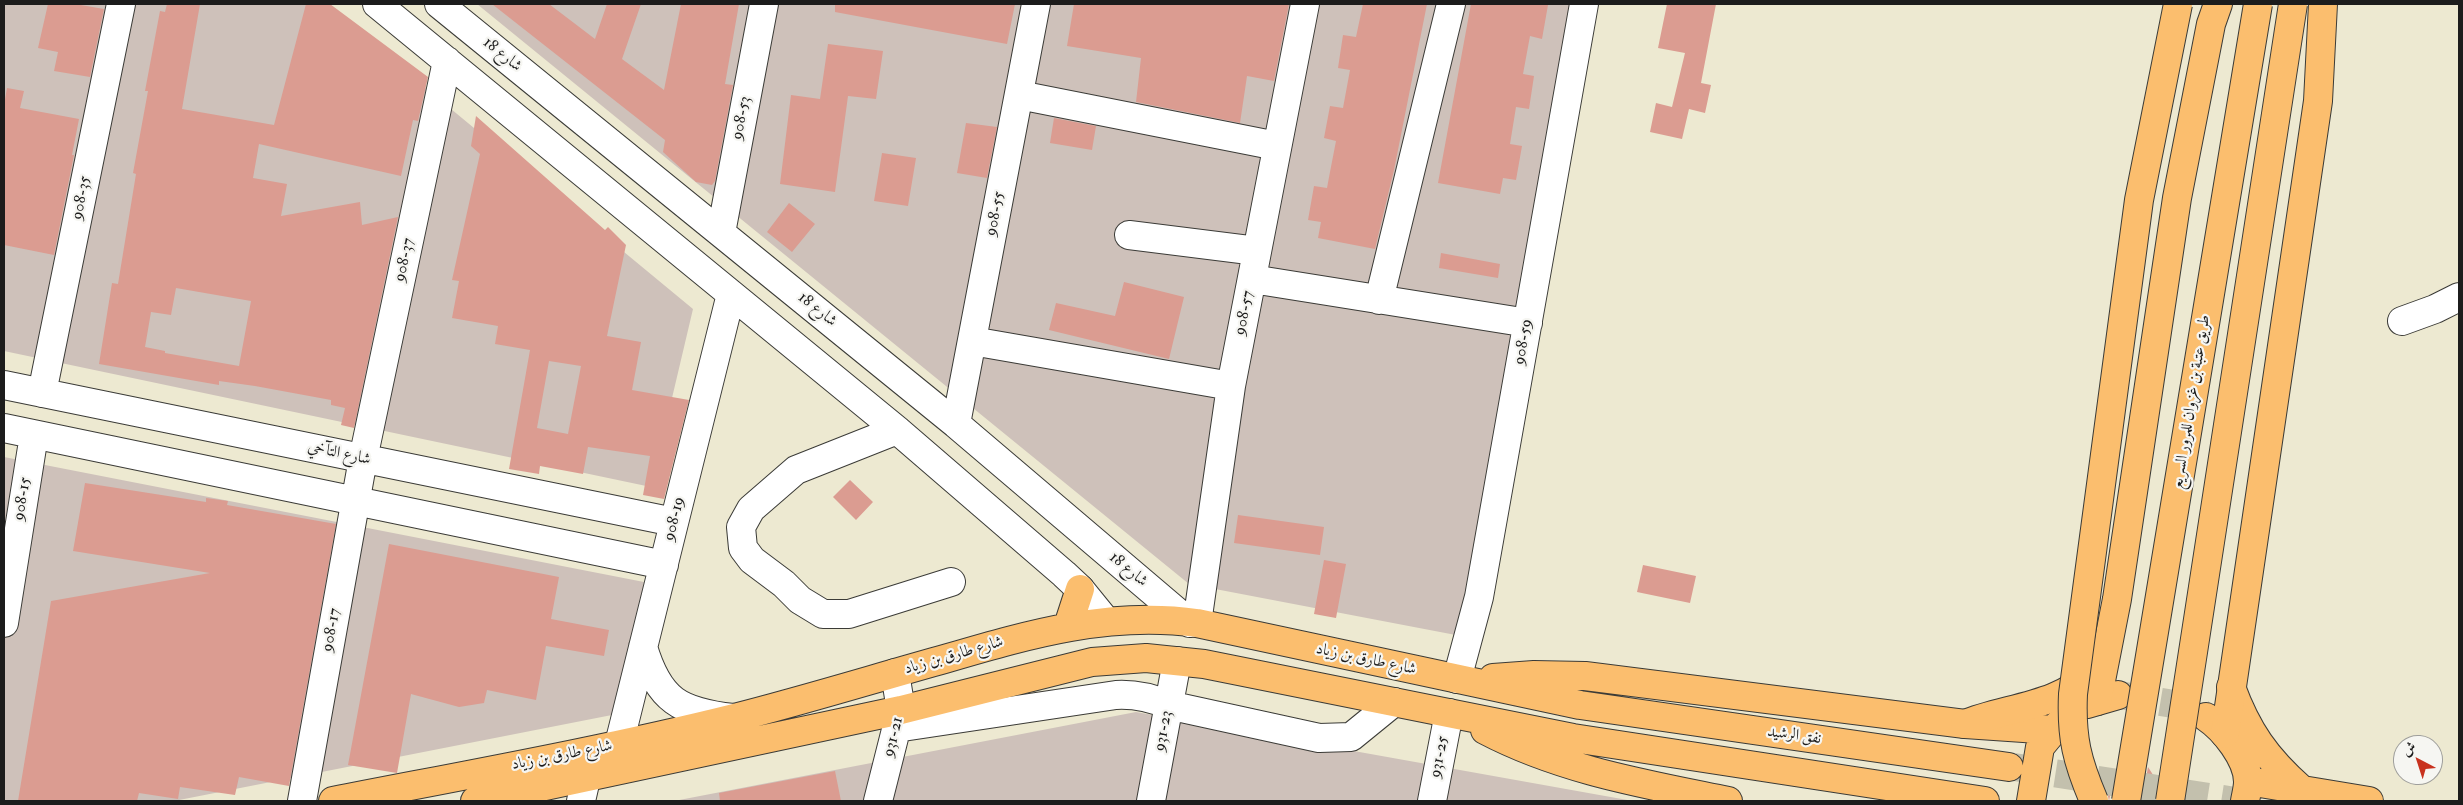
<!DOCTYPE html>
<meta charset="utf-8">
<style>
body{margin:0}
#map{position:relative;width:2463px;height:805px;overflow:hidden;background:#ede9d1;font-family:"IM FELL Double Pica",Amiri,serif}
canvas{display:block}
.frame{position:absolute;inset:0;border:5px solid #1c1c1c;pointer-events:none}
.north{position:absolute;left:2393px;top:735px;width:50px;height:50px;box-sizing:border-box;background:#f6f6f2;border:1px solid #9f9f9c;border-radius:50%;rotate:320deg;font-size:14px;font-weight:700;line-height:20px;text-align:center;color:#1c1c1c}
.north::after{content:'';display:block;margin:auto;width:18px;height:22px;background:#c8321e;clip-path:polygon(50% 0,100% 100%,50% 72%,0 100%)}
</style>
<div id="map">
<canvas width="2463" height="805"></canvas>
<div class="frame"></div>
<div class="north">ش</div>
</div>
<script>
const ctx = document.querySelector('canvas').getContext('2d');
ctx.lineJoin = 'round';
function fillPath(path, color) {
  ctx.fillStyle = color;
  ctx.fill(path, 'evenodd');
}
function stroke(path, color, width, dash) {
  ctx.strokeStyle = color;
  ctx.lineWidth = width;
  ctx.lineCap = dash ? 'butt' : 'round';
  ctx.setLineDash(dash || []);
  ctx.stroke(path);
}
function drawText(font, color, halo, rows, align = 'center') {
  ctx.font = font + ' "IM FELL Double Pica",Amiri,serif';
  ctx.lineWidth = 4.5;
  ctx.setLineDash([]);
  ctx.textBaseline = 'middle';
  ctx.strokeStyle = halo;
  ctx.fillStyle = color;
  for (const [text, x, y, turn = 0] of rows) {
    ctx.save();
    ctx.translate(x, y);
    ctx.rotate((+turn || 0) * Math.PI / 180);
    ctx.textAlign = isNaN(turn) ? turn : align;
    if (halo) ctx.strokeText(text, 0, 0);
    ctx.fillText(text, 0, 0);
    ctx.restore();
  }
}
fillPath(new Path2D(`
 M4,4H324L693,309L651,487L4,351Z
 M477,4H1573L1461,636L1189,584Z
 M4,457L644,582L617,714L174,801H4Z
 M1136,712L1633,801H674Z`), '#cec1ba');
fillPath(new Path2D(`
 M48,4H75L104,9L90,77L54,71L58,52L38,48Z
 M167,4H200L182,109L274,125L306,4H330L428,77L418,121L413,120L401,176L259,144L253,178L287,184L281,216L360,202L362,225L398,217L354,428L341,425L345,408L331,405V400L255,386L219,381V385L99,364L112,283L118,284L136,174L133,173L148,91H145L160,11L165,12ZM176,288L251,301L239,366L165,353V351L145,347L151,312L171,315Z
 M492,4H549L595,39L607,4H641L622,59L664,90L681,4H739L725,84L733,85L715,181L712,185L696,182L663,152L665,140Z
 M835,4H1015L1007,44L835,12Z
 M1074,4H1289L1274,81L1247,76L1240,123L1136,102L1141,58L1067,46Z
 M1363,4H1427L1394,170L1375,249L1318,238L1321,222L1308,220L1314,186L1327,188L1330,172L1336,141L1324,138L1330,106L1343,108L1350,70L1338,68L1343,35L1356,37Z
 M1471,4L1548,5L1542,39L1530,36L1523,74L1534,76L1529,109L1516,107L1510,144L1522,146L1516,180L1503,178L1500,194L1438,183Z
 M1667,4H1716L1701,83L1711,85L1705,113L1689,109L1682,139L1650,132L1656,103L1672,107L1685,53L1658,48Z
 M828,44L883,51L876,99L848,96L835,192L780,184L791,95L820,99Z
 M7,88L24,91L20,108L79,119L72,155H74L54,255L4,245V105Z
 M476,116L605,230L608,227L626,245L607,336L641,342L632,390L689,400L664,499L643,495L650,456L588,447L583,474L540,466L539,474L509,469L530,350L495,344L498,326L452,318L459,281L452,280L480,154L471,146ZM549,361L581,366L568,434L537,428Z
 M1054,118L1096,126L1092,150L1050,143Z
 M966,123L997,127L987,178L957,173Z
 M882,153L916,158L908,206L874,201Z
 M789,203L815,224L792,252L767,232Z
 M1441,253L1500,264L1498,278L1439,268Z
 M1124,282L1184,297L1169,359L1049,330L1056,303L1115,316Z
 M850,480L873,502L856,520L833,497Z
 M85,483L206,502V498L228,501L227,505L336,524L289,786L239,777L235,795L180,787L178,799L139,793L137,801H18L51,601L210,573L73,551Z
 M1238,515L1324,527L1320,555L1234,543Z
 M389,544L559,577L551,619L609,630L604,656L546,646L536,700L487,690L484,703L459,707L411,694L397,773L348,765Z
 M1324,560L1346,564L1336,618L1314,614Z
 M1643,565L1696,576L1690,603L1637,592Z
 M2148,767L2157,781L2155,801H2142Z
 M835,771L841,801H720L719,793Z
 M2112,772H2115L2109,801L2107,791Z`), '#db9c91');
stroke(new Path2D(`
 M2119,695L2192,707L2205,716
 M2014,767L2235,801`), '#c3c0ad', 28, [28, 14]);
const minor = new Path2D(`
 M377,4L897,430L1064,574L1080,589L1106,621
 M439,4L956,424L1190,623
 M1019,95L1277,146
 M721,233L764,4
 M1129,235L1257,251
 M1252,279L1528,323
 M1379,300L1451,4
 M2402,321L2435,309L2459,297
 M972,341L1231,386
 M4,385L674,522
 M42,393L121,4
 M956,424L1036,4
 M4,428L664,565
 M897,430L796,470L751,509L741,527L743,548L752,560L784,584L800,600L823,614H849L951,582
 M4,623L34,435
 M1197,623L1231,386L1305,4
 M643,647C659,701 680,712 733,718
 M1457,679L1479,597L1584,4
 M896,728L1116,695C1135,694 1150,697 1168,705L1319,738L1351,737L1394,702
 M619,744L731,294
 M302,801L363,459L447,61
 M581,801L586,779
 M878,801L901,710L895,673
 M1151,801L1177,661
 M1432,801L1449,713`);
const major = new Path2D(`
 M1068,626L1080,589
 M1493,678L1534,675L1585,676L1965,724L2053,730
 M2231,687C2247,731 2266,758 2301,789
 M2087,704L2118,695
 M2206,717C2224,729 2248,759 2248,782C2248,788 2246,795 2245,801
 M1485,730C1561,770 1645,784 1728,801
 M2248,781L2369,801
 M333,801C466,775 601,751 734,718C805,700 876,678 948,658C1030,634 1110,611 1197,623L1580,705L2009,767
 M475,801L901,710L1092,662L1146,658L1204,664L1573,738L1985,801
 M2031,801L2040,747L2059,724`);
const highway = new Path2D(`
 M2097,701L2117,599L2177,198L2211,24L2218,4
 M1965,724C2003,708 2062,706 2090,673
 M2225,734L2318,101L2323,4`);
stroke(minor, '#3b3b37', 30);
stroke(major, '#3b3b37', 30);
stroke(highway, '#3b3b37', 30);
stroke(minor, '#fff', 28);
stroke(major, '#fbbe6e', 28);
stroke(highway, '#fbbe6e', 28);
const highwayBridge = new Path2D(`
 M2094,801C2077,761 2071,738 2073,694L2139,200L2178,4
 M2126,801L2258,4
 M2170,801L2293,4`);
stroke(highwayBridge, '#3b3b37', 30, []);
stroke(highwayBridge, '#fbbe6e', 28);
drawText('16px', '#1c1c1c', '#f6f6f2', [
 ["شارع 18",502,55,39],
 ["908-53",742,118,-79],
 ["908-35",82,198,-79],
 ["908-55",996,214,-79],
 ["908-37",405,260,-78],
 ["شارع 18",817,310,39],
 ["908-57",1245,313,-79],
 ["908-59",1524,342,-80],
 ["طريق عتبة بن غزوان للمرور السريع",2192,402,-81],
 ["شارع التآخي",339,454,12],
 ["908-15",23,499,-81],
 ["908-19",675,519,-76],
 ["شارع 18",1128,570,40],
 ["908-17",332,630,-80],
 ["شارع طارق بن زياد",954,656,-16],
 ["شارع طارق بن زياد",1366,660,12],
 ["931-23",1164,731,-80],
 ["نفق الرشيد",1794,736,8],
 ["931-21",894,737,-76],
 ["شارع طارق بن زياد",562,756,-11],
 ["931-25",1440,757,-79]
]);
</script>
